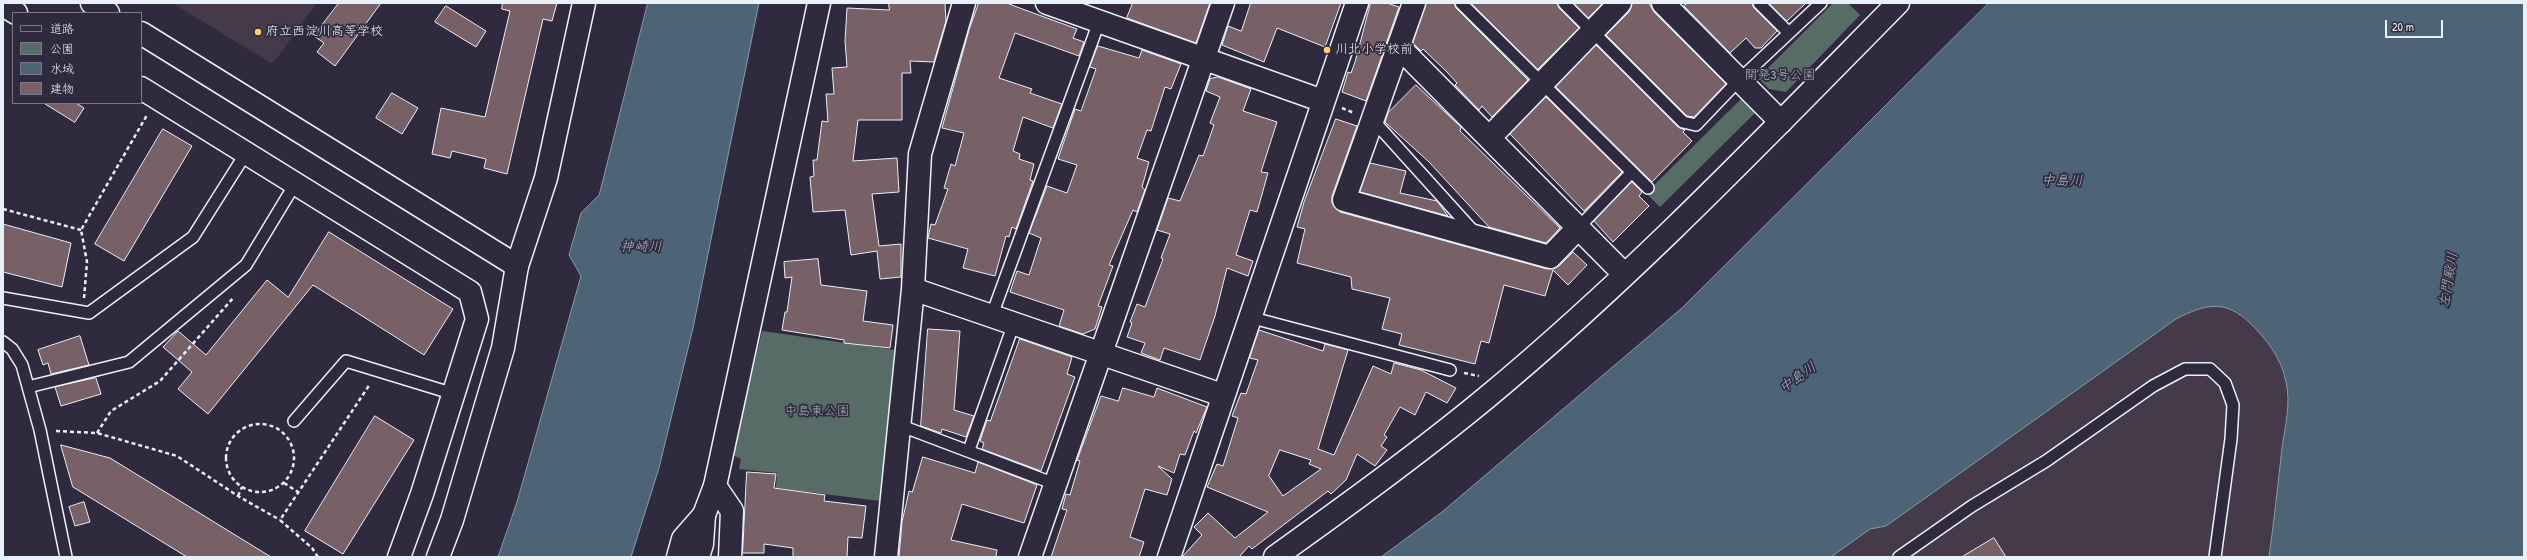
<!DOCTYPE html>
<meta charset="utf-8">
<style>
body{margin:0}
#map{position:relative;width:2527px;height:560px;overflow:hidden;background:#2f2a3d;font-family:"Patrick Hand","Klee One",sans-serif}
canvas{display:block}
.frame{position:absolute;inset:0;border:4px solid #e8f1f8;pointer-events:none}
.legend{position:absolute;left:12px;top:12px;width:130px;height:92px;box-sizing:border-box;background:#2f2a3d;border:1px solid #797a88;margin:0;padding:5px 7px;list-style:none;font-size:12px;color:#e8f1f8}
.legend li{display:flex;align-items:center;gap:8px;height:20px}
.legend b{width:20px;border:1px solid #797a88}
.scale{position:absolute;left:2385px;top:20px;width:58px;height:18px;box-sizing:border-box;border:2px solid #e8f1f8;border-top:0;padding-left:5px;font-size:12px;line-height:14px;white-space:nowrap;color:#e8f1f8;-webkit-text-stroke:3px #2f2a3d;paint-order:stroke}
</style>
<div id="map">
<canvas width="2527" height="560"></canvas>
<div class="frame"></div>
<ul class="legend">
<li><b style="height:5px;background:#2f2a3d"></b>道路</li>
<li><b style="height:11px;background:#576c67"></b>公園</li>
<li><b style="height:11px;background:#4c6476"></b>水域</li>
<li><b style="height:11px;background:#776166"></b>建物</li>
</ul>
<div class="scale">20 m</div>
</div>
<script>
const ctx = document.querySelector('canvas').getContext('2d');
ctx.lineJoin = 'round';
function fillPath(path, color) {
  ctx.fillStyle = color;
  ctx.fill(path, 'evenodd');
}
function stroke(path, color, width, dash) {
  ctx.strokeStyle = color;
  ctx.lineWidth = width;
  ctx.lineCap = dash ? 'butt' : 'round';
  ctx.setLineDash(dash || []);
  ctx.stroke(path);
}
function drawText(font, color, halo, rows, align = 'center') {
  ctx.font = font + ' "Patrick Hand","Klee One",sans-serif';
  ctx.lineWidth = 3.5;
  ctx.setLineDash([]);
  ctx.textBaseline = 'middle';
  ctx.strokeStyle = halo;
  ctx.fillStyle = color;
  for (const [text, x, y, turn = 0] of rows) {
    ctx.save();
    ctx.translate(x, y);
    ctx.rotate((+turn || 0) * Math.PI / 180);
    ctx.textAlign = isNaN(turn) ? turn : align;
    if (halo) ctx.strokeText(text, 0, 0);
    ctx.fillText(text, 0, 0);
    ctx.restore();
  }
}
fillPath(new Path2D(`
 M172,3H317L274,62L271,63Z
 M2209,306L2228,308L2240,314L2264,337L2274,349L2286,382L2287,408L2269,557H1831L1870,529L1886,526L2176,319L2193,310Z`), '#453a49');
fillPath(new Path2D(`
 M1833,3H1848L1860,15L1786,92L1769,89L1758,78Z
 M1743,97L1757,111L1660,207L1646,193Z
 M762,331L895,350L880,501L776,488L777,473L739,469L741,459L732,455Z`), '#576c67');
const water = new Path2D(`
 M648,3H759L693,328L659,468L631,557H498L517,502L581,276L569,255L581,213L599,195Z
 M1989,3H2524V557H2269C2274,521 2278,484 2282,448C2285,427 2291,403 2286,382C2281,357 2267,340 2250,323C2225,299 2205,304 2176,319L1886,526L1870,529L1831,557H1381L1442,512L1682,308Z`);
fillPath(water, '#4c6476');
stroke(water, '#8a9caa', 1);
const building = new Path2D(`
 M339,3H381L335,66L317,52L324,43L314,36Z
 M503,3H557L552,21L543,19L507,174L484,168L486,159L452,151L450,158L432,154L441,108L485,117L510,11L502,9Z
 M889,3H945L946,21L934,62L910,61L911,73H902V120H858L853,161L897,158L899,192L872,194L879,246L901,244V277L880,279L877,251L851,255L845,210L813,212L810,177L814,176L813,160H817L822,121L828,122L826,94H834L832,68L847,67L845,41L847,8L889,10Z
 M979,3H1007L1017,7L1077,29L1073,38L1084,42L1079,56L1015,33L999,78L1032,89L1030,93L1062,104L1053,128L1023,117L1013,151L1020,154L1019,159L1034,164L1030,180L1033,181L1016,229L1012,227L1009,237L1006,236L995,276L963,268L968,249L928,238L931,224L935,225L948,189L944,188L951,164L955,166L964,133L942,128L969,30Z
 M1133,3H1210L1196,43L1127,18Z
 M1251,3H1341L1325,47L1277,28L1264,62L1222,45L1228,26L1241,31Z
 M1371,3H1387L1399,7L1366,101L1342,92L1348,72L1351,73L1355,62Z
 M1426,3H1454L1456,8L1528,80L1492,117L1482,106L1479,110L1455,85L1457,83L1447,72L1423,49L1421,51L1413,43Z
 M1471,3H1557L1559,8L1579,28L1538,69Z
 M1574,3H1603L1588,18Z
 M1632,3H1649L1654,12L1726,84L1694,117L1687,116L1606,35L1629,12Z
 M1688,3H1752L1754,8L1777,31L1761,48H1755L1746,38L1730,53L1684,6Z
 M1769,3H1806L1787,21Z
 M446,6L486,31L476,47L435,22Z
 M1596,45L1678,127L1685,130L1683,132L1692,141L1652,182L1556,87Z
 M1098,46L1139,58L1142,50L1181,64L1171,89L1165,87L1151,131L1147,130L1137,158L1149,162L1142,187L1145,190L1137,212L1133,210L1109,265L1113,266L1098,306L1102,307L1095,329L1083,334L1059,326L1064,310L1010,292L1017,271L1029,275L1041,238L1029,233L1047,186L1067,193L1077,165L1058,159L1075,109L1081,111L1096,69L1090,67Z
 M1218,77L1251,89L1243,111L1277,122L1261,172L1268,173L1257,212L1250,210L1236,255L1253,261L1248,276L1227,268L1215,316L1200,360L1164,348L1160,360L1141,353L1145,343L1127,337L1132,323L1130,322L1137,304L1145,307L1163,259L1161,258L1170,234L1157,230L1168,198L1180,201L1199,155L1203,156L1214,125L1210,123L1220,97L1206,91L1210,79Z
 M1416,85L1461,127L1460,131L1560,228L1546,243L1489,227L1429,162L1385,122L1388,113Z
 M392,93L418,108L402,134L376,118Z
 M1546,97L1622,172L1584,211L1510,134Z
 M44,103H76L84,108L75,122Z
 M1336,119L1357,126L1332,196V203L1340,212L1547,269L1559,266L1573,252L1587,265L1568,285L1553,270L1545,296L1504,285L1489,343L1481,341L1475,364L1399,345L1402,334L1382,329L1390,298L1352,289L1351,277L1297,263L1305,229L1297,227L1304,202Z
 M163,129L192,146L124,261L95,244Z
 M1370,163L1406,171L1400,193L1437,201L1448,216L1360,192Z
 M1632,182L1642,192L1639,196L1649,206L1613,242L1594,221Z
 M3,224L71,243L62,287L3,272Z
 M329,232L453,309L424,355L313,285L208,414L178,389L192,372L163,347L178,331L206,355L267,280L288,297Z
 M818,259L821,285L867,291L863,321L893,325L890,348L844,343V340L782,330L785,312H787L792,277L785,278L784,262Z
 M928,329L960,331L954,410L974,416L966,437L942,429L941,433L921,426Z
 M1259,330L1323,351L1325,344L1348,350L1318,449L1334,455L1373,366L1391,374L1394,363L1421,370L1456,388L1447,403L1426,392L1415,415L1400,407L1384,435L1387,437L1381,446L1387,450L1375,466L1357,454L1346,480L1331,494L1328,491L1252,549L1249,546L1239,557H1182L1202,535L1194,527L1208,513L1235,538L1268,512L1207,487L1217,464L1223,466L1238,418L1232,416L1241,393L1246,394L1258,360L1250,358ZM1280,450L1311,460L1309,464L1321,469L1283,496L1269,476Z
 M80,336L89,365L51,374L48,363L43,365L38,350Z
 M1020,339L1072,357L1067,374L1075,377L1041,471L982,449L984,443L980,441L987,420L990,421Z
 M96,378L101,394L61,406L55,387Z
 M1123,388L1154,397L1157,388L1207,407L1196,433L1194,431L1185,455L1180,454L1174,473L1158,466L1172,479L1167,495L1145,489L1130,537L1144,542L1139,557H1051L1067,510L1062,509L1066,494L1070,495L1080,461L1077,460L1101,396L1118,401Z
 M375,416L414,440L343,554L305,531Z
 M61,445L110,458L271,557H187L73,487Z
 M923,457L975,473L978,462L1037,485L1024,523L962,504L951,540L997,550L996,557H899L902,522L909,491L912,492Z
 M747,472L776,474L774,488L825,495L824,501L866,506L862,538L848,537L847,557H793V548L764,544V553H743Z
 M84,502L90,522L75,526L69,507Z
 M1994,538L2006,557H1962Z`);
fillPath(building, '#776166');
stroke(building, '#e8f1f8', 1);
const lane = new Path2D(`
 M1461,3L1648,188
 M1564,3L1683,122L1696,125L1739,80L1821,3
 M1759,3L1789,33
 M1372,119L1474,232
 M1579,227L1631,173
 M3,298L89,313L193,237L246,153
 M992,315L1099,22
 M1249,317L1450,370
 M3,342L12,349L22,365L40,430L66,557
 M28,387L129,362L246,265L295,184
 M294,421L346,361L454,394
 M899,425L1055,484
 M969,450L1014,323
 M1899,557L1972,506L2046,461L2153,386L2185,369H2210L2225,383L2233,405L2231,439L2215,557`);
const street = new Path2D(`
 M1047,3L1323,101
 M1414,3L1344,200L1550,257L1579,227
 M1663,3L1781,122
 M3,5L16,13
 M1399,47L1624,274
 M141,88L470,292L477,319L422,494L399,557
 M1490,137L1620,3
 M913,289L1222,395
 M715,486L732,511L730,557
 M438,557L452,520L503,348L517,266
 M678,557L683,539L704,515
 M698,557L702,544L704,515
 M886,557L913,289L920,154L964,3
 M1030,557L1223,3`);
const secondary = new Path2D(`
 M92,3L108,13
 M141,33L517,266L546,178L584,3
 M704,515L715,486L819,3
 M1169,557L1357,3
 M1275,557C1346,506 1418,454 1486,398C1632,277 1765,138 1898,3`);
stroke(lane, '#e8f1f8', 14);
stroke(street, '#e8f1f8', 25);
stroke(secondary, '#e8f1f8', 25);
stroke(new Path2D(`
 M1342,108L1354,113
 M3,209L81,230
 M84,298L87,262L81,230L147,115
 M1464,373L1479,376
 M226 458a34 34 0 1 1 68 0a34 34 0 1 1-68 0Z
 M56,431L97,433L177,456L238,496L280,520
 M97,433L111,411L160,381L234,297
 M284,483L298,492
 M238,496L242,487
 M318,557L312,548L280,520L370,384`), '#e8f1f8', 2.5, [4, 3]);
stroke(lane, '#2f2a3d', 11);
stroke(street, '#2f2a3d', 22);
stroke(secondary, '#2f2a3d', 22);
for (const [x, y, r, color] of [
 [258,32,4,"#ffd166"],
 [1327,50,4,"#ffd166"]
]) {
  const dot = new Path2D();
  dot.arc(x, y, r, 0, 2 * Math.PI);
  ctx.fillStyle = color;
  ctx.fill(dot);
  stroke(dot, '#2f2a3d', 1.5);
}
drawText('13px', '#e8f1f8', '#2f2a3d', [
 ["府立西淀川高等学校",266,32],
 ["川北小学校前",1335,50]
], 'left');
drawText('13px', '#a7b5b7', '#2f2a3d', [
 ["開発3号公園",1780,76],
 ["中島東公園",817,412]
]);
drawText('italic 14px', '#aab9c4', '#2f2a3d', [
 ["中島川",2062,181],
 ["神崎川",641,247],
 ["左門殿川",2449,280,-81],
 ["中島川",1798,378,-36]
]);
</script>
